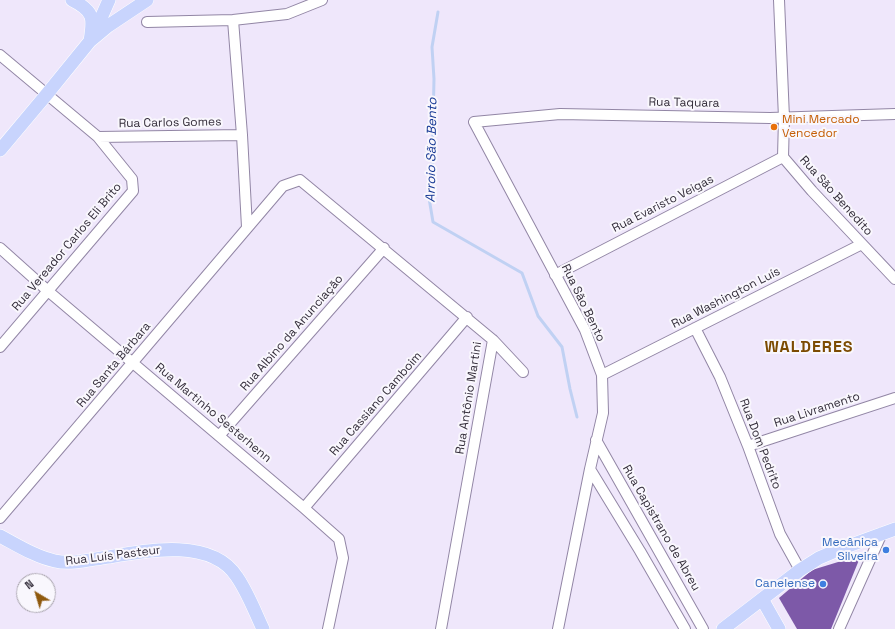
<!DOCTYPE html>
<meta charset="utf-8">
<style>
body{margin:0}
#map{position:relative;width:895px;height:629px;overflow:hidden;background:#efe7fb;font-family:"Space Grotesk",sans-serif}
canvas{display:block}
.north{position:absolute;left:16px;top:573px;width:40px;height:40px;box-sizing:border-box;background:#f9f7fd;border:1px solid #aaa6af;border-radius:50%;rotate:322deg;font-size:11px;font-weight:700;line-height:16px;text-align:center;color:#332d3a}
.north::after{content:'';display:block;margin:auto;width:14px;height:18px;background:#8f590e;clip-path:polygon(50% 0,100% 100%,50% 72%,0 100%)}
</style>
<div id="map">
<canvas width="895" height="629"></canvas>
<div class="north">N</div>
</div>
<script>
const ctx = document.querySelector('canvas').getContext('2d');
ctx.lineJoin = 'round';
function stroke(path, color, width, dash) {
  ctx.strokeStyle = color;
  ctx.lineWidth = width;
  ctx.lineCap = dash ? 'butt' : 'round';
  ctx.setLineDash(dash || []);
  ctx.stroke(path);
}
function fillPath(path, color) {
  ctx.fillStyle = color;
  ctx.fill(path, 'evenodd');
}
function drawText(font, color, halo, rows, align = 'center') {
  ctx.font = font + ' "Space Grotesk",sans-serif';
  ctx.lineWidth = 4;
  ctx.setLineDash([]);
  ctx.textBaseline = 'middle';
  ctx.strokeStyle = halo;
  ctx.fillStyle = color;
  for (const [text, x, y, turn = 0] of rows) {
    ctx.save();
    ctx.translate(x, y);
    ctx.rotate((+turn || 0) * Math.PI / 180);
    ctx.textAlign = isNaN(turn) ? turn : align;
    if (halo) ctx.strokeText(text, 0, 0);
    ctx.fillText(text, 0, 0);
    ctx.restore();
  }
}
stroke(new Path2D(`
 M438,12L432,47L434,79L432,168L429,198L433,222L522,273L538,316L562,347L570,389L577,417`), '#c0d1f3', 3);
fillPath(new Path2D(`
 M861,555L831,629H797L779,598L812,570Z`), '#7d59a8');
const minor = new Path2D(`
 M779,0L784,118L783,157L812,191L895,279
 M233,20L242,135L247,227
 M147,22L233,20L287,14L322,0
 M0,55L98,137L132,179L133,191L0,347
 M98,137L242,135
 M0,248L48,291L304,508L339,539L343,558L328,629
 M555,275L783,157
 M695,328L720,377L748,446L780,534L800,570
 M602,375L862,244
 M219,436L384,248
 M596,440L703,629
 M748,446L895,398
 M590,469L640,551L685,629
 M304,508L467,317
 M0,518L283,186L300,180L493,340L523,372
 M441,629L493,340
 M558,629L590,469L603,413L602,375L585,330L474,122L560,114L770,118L895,114
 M839,629L882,533`);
const major = new Path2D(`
 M72,0C94,11 94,18 90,41
 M94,34L109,0
 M0,150L47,94L90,41L108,26L147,0
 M0,536C17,545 36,557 55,561C72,565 92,559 109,557C148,550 212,538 237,577C248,593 255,612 263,629
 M762,599L779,629
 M723,629L800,570L819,558L840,549L895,529`);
stroke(minor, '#9286a5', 12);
stroke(major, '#fff', 14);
stroke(minor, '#fff', 10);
stroke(major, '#c8d4fd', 13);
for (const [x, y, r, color] of [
 [774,127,4,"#e8710a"],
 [886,550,4,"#3f7fe0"],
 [823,584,4,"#3f7fe0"]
]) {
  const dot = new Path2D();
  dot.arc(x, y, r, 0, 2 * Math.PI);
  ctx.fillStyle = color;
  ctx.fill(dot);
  stroke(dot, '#f9f7fd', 1.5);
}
drawText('12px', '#332d3a', '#f9f7fd', [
 ["Rua Taquara",684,103,1],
 ["Rua Carlos Gomes",170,123,-1],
 ["Rua São Benedito",836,196,48],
 ["Rua Evaristo Veigas",663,204,-27],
 ["Rua Vereador Carlos Eli Brito",67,247,-50],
 ["Rua Washington Luís",726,298,-27],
 ["Rua São Bento",583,303,64],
 ["Rua Albino da Anunciação",292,333,-49],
 ["Rua Santa Bárbara",114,365,-50],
 ["Rua Antônio Martini",469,398,-81],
 ["Rua Cassiano Camboim",376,404,-49],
 ["Rua Livramento",817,410,-18],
 ["Rua Martinho Sesterhenn",213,413,40],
 ["Rua Dom Pedrito",760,444,69],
 ["Rua Capistrano de Abreu",661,528,60],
 ["Rua Luís Pasteur",113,556,-7]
]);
drawText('12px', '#c56008', '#f9f7fd', [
 ["Mini Mercado",782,120],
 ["Vencedor",782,134]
], 'left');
drawText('12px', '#366cbe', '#f9f7fd', [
 ["Mecânica",878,543],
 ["Silveira",878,557],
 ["Canelense",815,584]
], 'right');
drawText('italic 13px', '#173995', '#f9f7fd', [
 ["Arroio São Bento",432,150,-89]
]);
ctx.letterSpacing = '1px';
drawText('bold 16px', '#7c4b02', '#f9f7fd', [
 ["WALDERES",809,348]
]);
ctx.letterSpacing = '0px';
</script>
